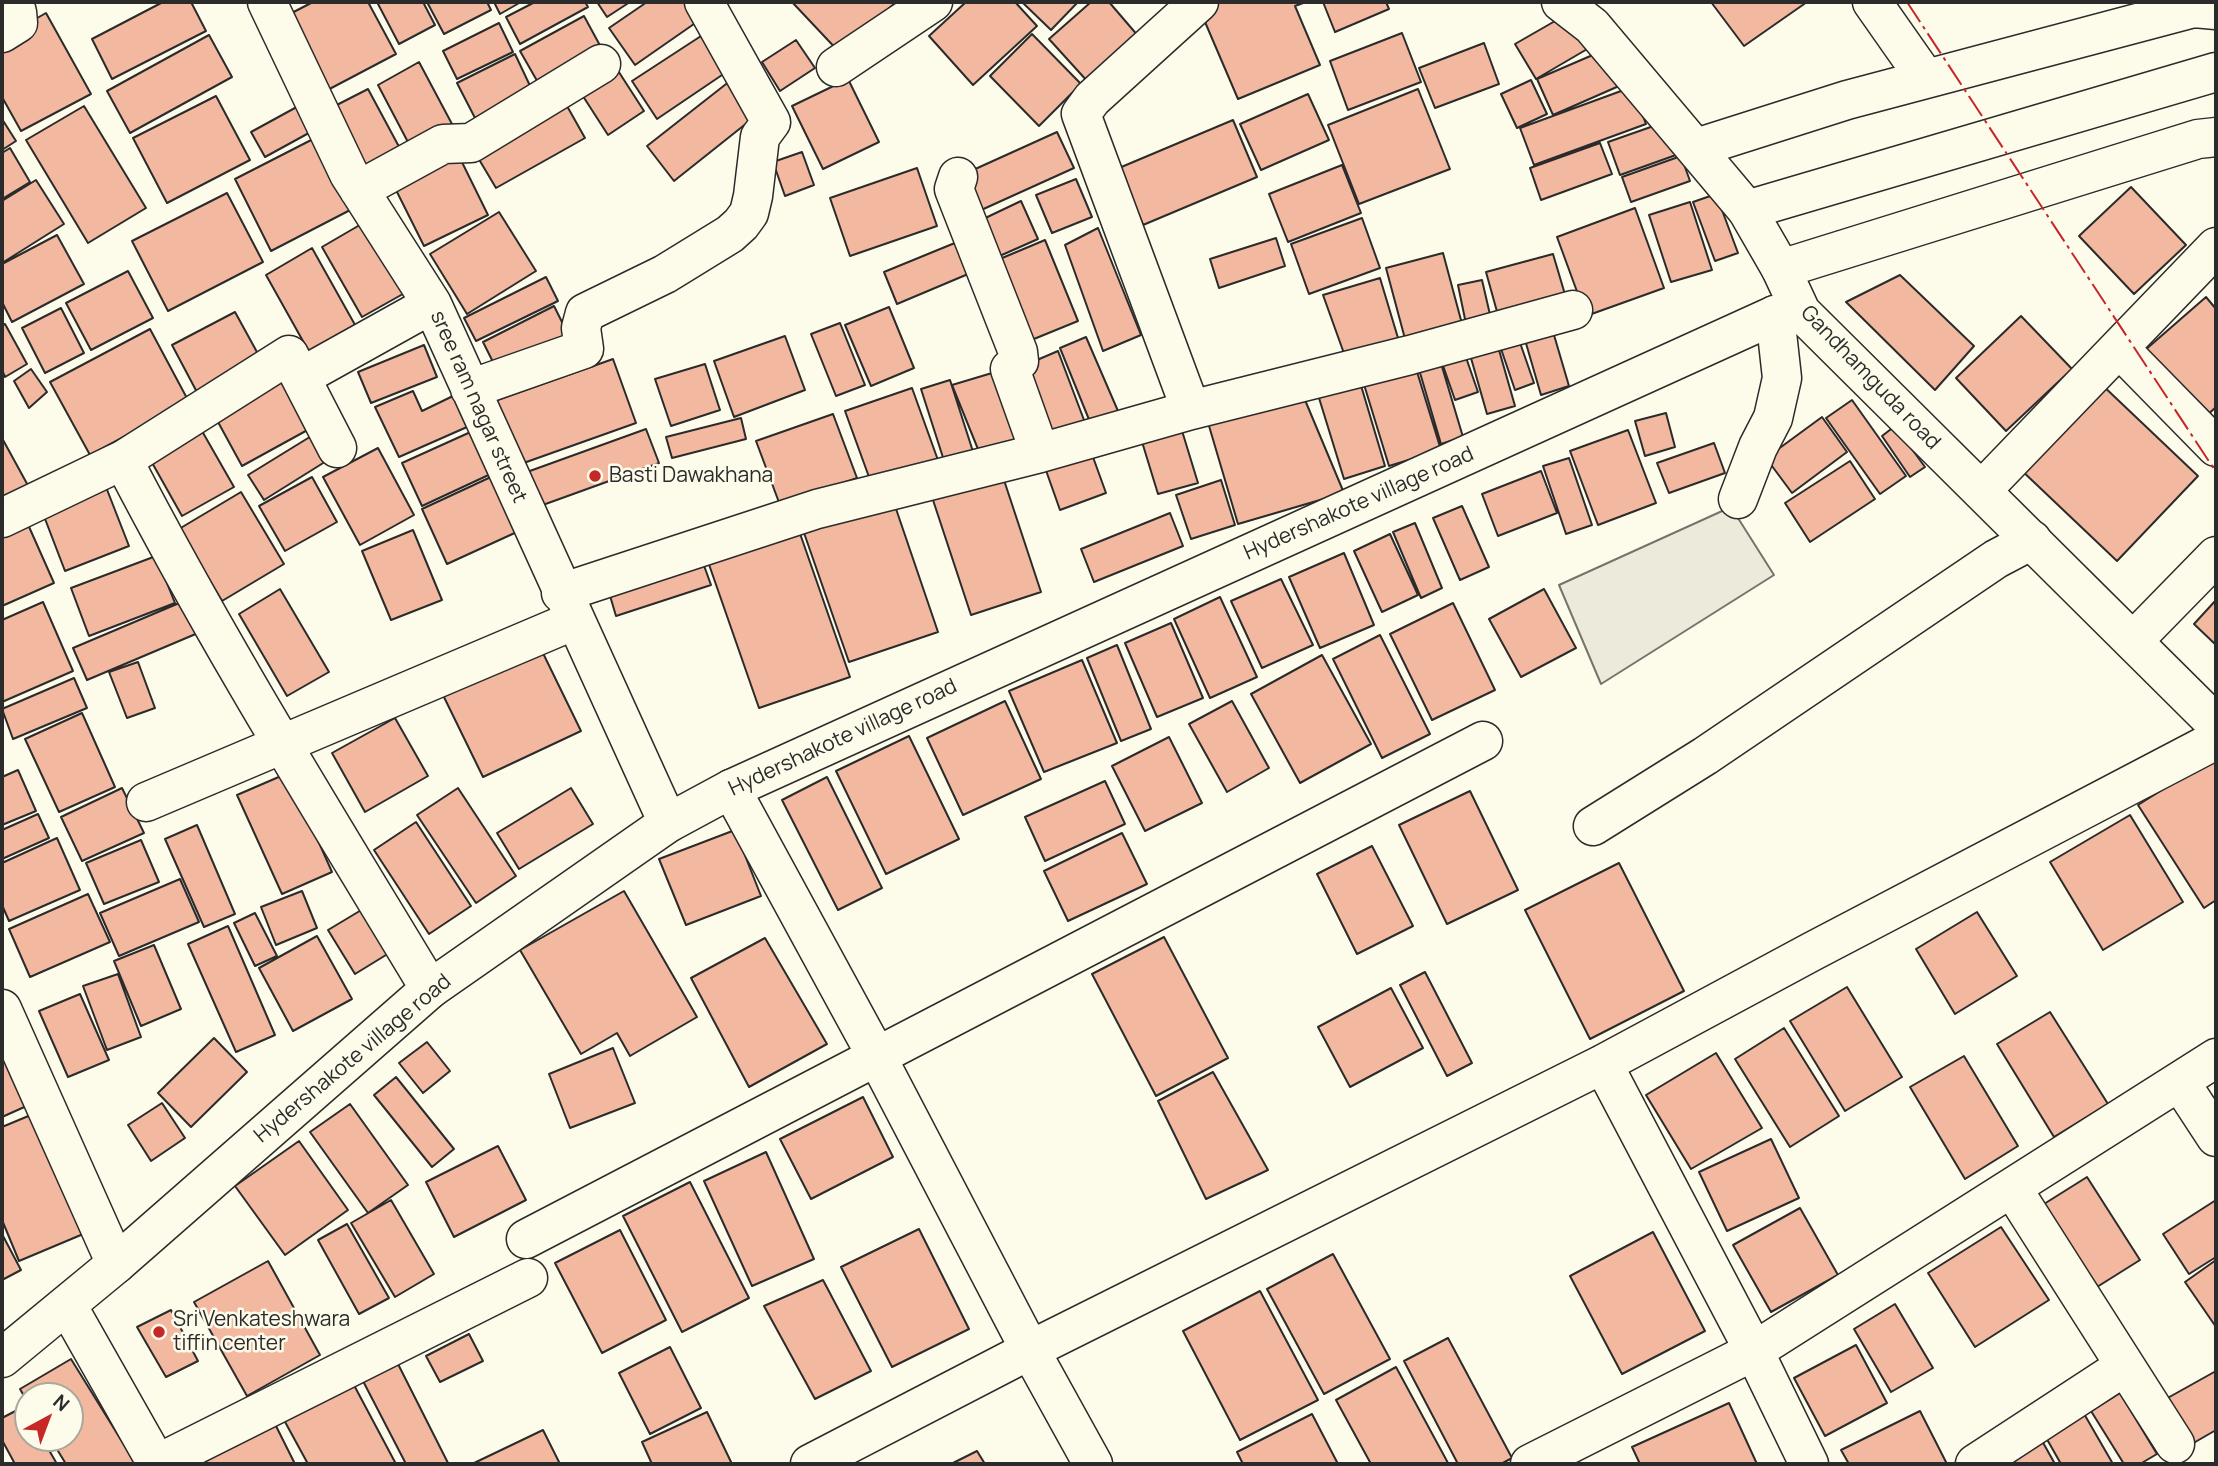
<!DOCTYPE html>
<style>
body{margin:0}
#map{position:relative;width:2218px;height:1466px;overflow:hidden;background:#fdfbea;font-family:Manrope,sans-serif}
canvas{display:block}
.frame{position:absolute;inset:0;border:4px solid #2b2b2b;pointer-events:none}
.north{position:absolute;left:14px;top:1382px;width:70px;height:70px;box-sizing:border-box;background:#fdfbea;border:2px solid #a9a89e;border-radius:50%;rotate:41deg;font-size:19px;font-weight:700;line-height:28px;text-align:center;color:#2b2b2b}
.north::after{content:'';display:block;margin:auto;width:24px;height:32px;background:#c62828;clip-path:polygon(50% 0,100% 100%,50% 72%,0 100%)}
</style>
<div id="map">
<canvas width="2218" height="1466"></canvas>
<div class="frame"></div>
<div class="north">N</div>
</div>
<script>
const ctx = document.querySelector('canvas').getContext('2d');
ctx.lineJoin = 'round';
function fillPath(path, color) {
  ctx.fillStyle = color;
  ctx.fill(path, 'evenodd');
}
function stroke(path, color, width, dash) {
  ctx.strokeStyle = color;
  ctx.lineWidth = width;
  ctx.lineCap = dash ? 'butt' : 'round';
  ctx.setLineDash(dash || []);
  ctx.stroke(path);
}
function drawText(font, color, halo, rows, align = 'center') {
  ctx.font = font + ' Manrope,sans-serif';
  ctx.lineWidth = 5;
  ctx.setLineDash([]);
  ctx.textBaseline = 'middle';
  ctx.strokeStyle = halo;
  ctx.fillStyle = color;
  for (const [text, x, y, turn = 0] of rows) {
    ctx.save();
    ctx.translate(x, y);
    ctx.rotate((+turn || 0) * Math.PI / 180);
    ctx.textAlign = isNaN(turn) ? turn : align;
    if (halo) ctx.strokeText(text, 0, 0);
    ctx.fillText(text, 0, 0);
    ctx.restore();
  }
}
const green = new Path2D(`
 M1731,507L1774,575L1601,684L1559,585Z`);
fillPath(green, '#ecebdb');
stroke(green, '#74746e', 2);
const building = new Path2D(`
 M163,2H191L206,31L112,79L92,39Z
 M313,2H368L396,54L320,94L280,19Z
 M377,2H423L435,25L399,44Z
 M427,2H487L491,10L444,34Z
 M494,2H521L500,14Z
 M535,2H585L588,7L520,44L506,17Z
 M597,2H630L607,17Z
 M647,2H693L704,17L635,65L609,28Z
 M792,2H896L841,54Z
 M966,2H1015L1037,26L973,85L929,36Z
 M1022,2H1078L1051,30Z
 M1091,2H1109L1139,37L1088,82L1049,39Z
 M1215,2H1306L1295,6L1320,65L1238,99L1199,8Z
 M1323,2H1386L1389,9L1335,32Z
 M1711,2H1807L1744,46Z
 M46,13L91,94L21,131L2,97V38Z
 M1569,13L1589,48L1536,79L1515,44Z
 M584,16L603,51L540,86L520,51Z
 M499,23L513,52L457,79L443,51Z
 M1402,33L1421,82L1348,110L1330,61Z
 M1032,34L1081,84L1039,126L990,76Z
 M209,35L232,77L130,133L107,91Z
 M701,36L725,73L657,119L632,81Z
 M796,40L815,68L780,91L762,62Z
 M1484,43L1499,84L1435,108L1419,68Z
 M1602,51L1619,86L1553,115L1537,79Z
 M515,54L532,90L475,118L457,83Z
 M419,62L452,124L410,146L378,85Z
 M615,66L644,111L608,135L579,90Z
 M735,77L762,111L674,181L647,146Z
 M848,79L879,142L823,169L792,106Z
 M1531,80L1547,114L1517,128L1501,94Z
 M1632,87L1646,124L1534,165L1520,128Z
 M368,89L404,156L362,177L327,110Z
 M1418,89L1450,169L1359,204L1328,125Z
 M1308,94L1329,140L1261,170L1240,124Z
 M216,96L250,160L167,203L133,138Z
 M304,103L318,128L265,157L251,132Z
 M84,106L146,208L88,243L26,140Z
 M567,106L585,138L496,188L477,156Z
 M2,119L16,141L2,150Z
 M1233,120L1257,177L1143,225L1119,168Z
 M1665,122L1676,155L1620,175L1608,142Z
 M1057,132L1074,168L979,211L962,175Z
 M319,136L356,207L271,251L235,179Z
 M1600,143L1612,174L1541,200L1530,168Z
 M10,148L30,182L2,199V153Z
 M455,148L488,215L424,246L391,180Z
 M802,152L814,185L785,196L773,162Z
 M1681,156L1690,181L1631,202L1622,177Z
 M1342,165L1361,213L1288,242L1269,194Z
 M917,168L937,226L850,256L830,198Z
 M1076,179L1092,217L1052,233L1036,195Z
 M36,180L64,224L2,263V201Z
 M2131,187L2186,245L2134,294L2079,236Z
 M227,193L263,262L168,311L132,241Z
 M1716,194L1738,253L1715,261L1693,202Z
 M1021,201L1038,239L995,258L979,221Z
 M1690,202L1712,270L1671,282L1649,215Z
 M1635,208L1664,288L1586,316L1557,237Z
 M499,212L536,271L467,314L430,254Z
 M1362,218L1380,268L1309,294L1291,244Z
 M370,219L410,290L362,317L322,247Z
 M1098,228L1141,335L1103,351L1065,245Z
 M57,235L84,284L12,322L2,302V264Z
 M967,238L980,269L897,304L884,272Z
 M1276,238L1285,266L1219,288L1210,259Z
 M1045,240L1078,321L1029,341L995,261Z
 M312,248L359,332L313,359L266,275Z
 M1443,253L1465,335L1408,350L1386,268Z
 M1553,254L1569,308L1501,326L1486,272Z
 M128,271L153,318L91,350L66,303Z
 M1900,275L1974,346L1935,390L1846,302Z
 M546,277L558,301L476,341L464,318Z
 M1380,278L1401,348L1346,359L1323,295Z
 M1482,280L1491,319L1466,324L1458,285Z
 M2206,297L2216,309V407L2204,418L2144,351Z
 M554,306L568,334L497,370L483,342Z
 M889,307L914,368L871,386L845,325Z
 M61,308L84,353L45,373L22,328Z
 M235,312L263,363L199,396L172,345Z
 M2021,316L2072,369L2006,431L1956,378Z
 M1549,318L1569,386L1541,395L1521,326Z
 M840,323L865,385L836,396L811,334Z
 M5,324L27,364L5,377L2,370V325Z
 M150,329L189,402L90,455L50,382Z
 M1517,334L1534,383L1515,390L1498,340Z
 M785,336L805,390L734,417L714,361Z
 M1495,336L1515,406L1487,414L1467,344Z
 M1086,337L1118,411L1090,422L1060,348Z
 M424,345L437,377L371,403L358,372Z
 M1462,346L1478,392L1455,400L1439,354Z
 M1058,351L1087,428L1047,443L1023,366Z
 M613,359L636,423L518,465L495,401Z
 M1440,360L1463,437L1441,444L1418,366Z
 M1414,362L1441,450L1389,466L1362,378Z
 M705,364L720,410L671,426L655,379Z
 M31,369L47,392L29,408L14,381Z
 M283,372L313,427L242,466L212,411Z
 M1357,372L1385,466L1344,479L1315,385Z
 M992,373L1020,451L982,459L952,385Z
 M950,380L976,461L947,470L921,389Z
 M2099,382L2198,476L2117,561L2018,467Z
 M912,388L939,463L873,488L845,411Z
 M413,391L422,411L453,396L467,427L399,457L375,407Z
 M1305,400L1344,493L1238,524L1204,409Z
 M1852,400L1906,476L1880,494L1826,418Z
 M1666,413L1675,447L1645,456L1635,421Z
 M833,414L857,478L780,505L756,441Z
 M1822,417L1847,452L1792,493L1766,458Z
 M741,418L746,439L672,458L666,437Z
 M1179,421L1198,483L1158,494L1139,432Z
 M198,424L234,487L182,516L146,452Z
 M1895,426L1925,467L1910,477L1882,436Z
 M646,429L659,463L540,506L527,472Z
 M475,430L495,472L422,506L402,463Z
 M1628,430L1656,503L1598,525L1570,451Z
 M313,435L328,460L264,500L248,475Z
 M2,438L31,491L2,508Z
 M1714,443L1725,473L1669,493L1657,463Z
 M1089,446L1106,493L1060,510L1043,462Z
 M378,448L414,515L360,545L323,477Z
 M1569,458L1592,525L1566,534L1543,466Z
 M1850,461L1875,499L1810,542L1785,503Z
 M1000,468L1041,592L971,615L930,491Z
 M1541,471L1557,513L1498,536L1482,494Z
 M493,476L519,531L447,564L422,509Z
 M312,477L337,522L285,551L259,506Z
 M1221,480L1235,525L1191,539L1176,495Z
 M106,487L129,546L65,571L42,511Z
 M241,492L284,564L222,601L179,529Z
 M893,500L938,632L849,662L803,530Z
 M1462,506L1489,567L1460,580L1433,518Z
 M1170,513L1183,546L1094,582L1081,549Z
 M26,520L54,583L2,606V530Z
 M796,522L850,677L759,708L705,553Z
 M1415,523L1442,588L1421,598L1393,532Z
 M413,530L442,600L391,620L362,551Z
 M1390,534L1418,595L1382,612L1354,551Z
 M1344,553L1374,625L1320,648L1289,577Z
 M156,556L175,603L89,636L71,588Z
 M702,560L711,585L616,616L608,589Z
 M1281,579L1313,645L1262,668L1231,601Z
 M280,589L329,672L287,696L239,614Z
 M1544,589L1576,648L1521,677L1489,619Z
 M1220,597L1257,677L1210,698L1174,619Z
 M2216,600V645L2194,624Z
 M184,601L198,633L87,680L73,648Z
 M43,602L73,671L2,702V620Z
 M1453,603L1495,690L1432,720L1390,634Z
 M1171,623L1203,698L1157,717L1125,643Z
 M1380,635L1430,734L1382,758L1333,659Z
 M1117,645L1151,729L1121,741L1087,658Z
 M540,647L581,731L483,777L442,693Z
 M1322,655L1371,744L1300,783L1251,694Z
 M1082,660L1117,743L1044,772L1009,691Z
 M138,662L155,708L127,718L109,672Z
 M74,678L87,708L13,739L2,709Z
 M1005,701L1041,779L963,815L927,738Z
 M1232,701L1269,768L1227,792L1189,724Z
 M82,713L115,787L59,812L25,739Z
 M395,718L428,776L365,812L332,753Z
 M909,736L959,839L886,874L836,771Z
 M1169,737L1202,803L1145,831L1112,766Z
 M2213,758L2216,762V900L2204,908L2138,805Z
 M18,770L36,811L2,825V777Z
 M288,773L332,872L282,894L237,795Z
 M827,777L882,888L838,910L782,800Z
 M1105,781L1125,824L1045,861L1025,817Z
 M122,788L144,833L82,861L61,817Z
 M458,788L516,876L476,903L417,815Z
 M571,788L593,824L519,869L497,833Z
 M1470,791L1518,890L1447,924L1399,825Z
 M38,814L49,838L2,859V830Z
 M2130,815L2183,902L2103,950L2050,862Z
 M416,822L471,906L429,934L374,850Z
 M197,825L235,914L204,927L165,839Z
 M735,830L761,896L686,925L659,859Z
 M1122,833L1147,884L1068,921L1044,871Z
 M57,838L80,890L9,921L2,905V863Z
 M141,840L159,882L104,904L86,863Z
 M1372,846L1413,926L1357,954L1317,874Z
 M1619,863L1684,991L1590,1039L1525,910Z
 M180,879L199,922L119,956L100,913Z
 M302,891L317,928L276,945L261,907Z
 M624,891L697,1017L630,1056L617,1033L581,1054L520,950Z
 M88,894L110,942L30,977L9,929Z
 M373,903L399,947L355,974L328,930Z
 M1977,912L2017,976L1955,1014L1916,949Z
 M255,913L277,956L255,966L234,923Z
 M228,926L275,1035L236,1052L188,944Z
 M317,936L352,999L293,1031L259,968Z
 M1164,937L1228,1058L1156,1096L1092,974Z
 M765,938L827,1044L749,1087L691,978Z
 M154,945L181,1009L141,1026L114,961Z
 M1425,972L1472,1063L1447,1076L1400,985Z
 M118,974L141,1037L107,1050L83,986Z
 M1847,987L1902,1077L1845,1111L1790,1021Z
 M1391,988L1423,1048L1350,1087L1318,1027Z
 M80,994L109,1060L68,1077L39,1011Z
 M2050,1012L2108,1104L2054,1137L1997,1044Z
 M2,1025L40,1100L2,1117Z
 M1784,1028L1839,1116L1790,1147L1735,1059Z
 M214,1038L247,1072L191,1127L158,1093Z
 M427,1042L450,1071L423,1093L399,1063Z
 M613,1048L635,1103L570,1128L549,1074Z
 M1716,1053L1762,1128L1691,1169L1646,1095Z
 M1964,1056L2018,1146L1965,1179L1910,1087Z
 M1213,1072L1268,1170L1206,1199L1158,1101Z
 M396,1077L454,1149L432,1167L374,1095Z
 M863,1097L893,1157L811,1199L780,1139Z
 M162,1103L185,1138L151,1161L128,1125Z
 M350,1104L408,1185L368,1213L310,1132Z
 M38,1112L88,1232L19,1261L2,1220V1127Z
 M1771,1139L1799,1198L1727,1231L1699,1172Z
 M299,1141L348,1210L285,1255L235,1186Z
 M498,1146L526,1200L454,1237L426,1182Z
 M766,1152L814,1259L752,1286L704,1181Z
 M2087,1177L2140,1260L2097,1287L2044,1204Z
 M690,1182L749,1298L682,1332L623,1216Z
 M391,1200L434,1274L395,1297L351,1223Z
 M2216,1200V1257L2189,1274L2163,1234Z
 M1800,1208L1838,1275L1771,1312L1733,1245Z
 M347,1224L389,1298L359,1314L318,1240Z
 M2001,1227L2049,1300L1975,1347L1928,1273Z
 M919,1229L969,1329L892,1367L841,1267Z
 M620,1230L666,1320L602,1353L555,1263Z
 M1653,1232L1705,1331L1622,1374L1570,1276Z
 M2,1234L21,1270L2,1280Z
 M1333,1254L1390,1359L1324,1394L1267,1289Z
 M2216,1260V1327L2185,1282Z
 M268,1261L320,1355L247,1396L194,1302Z
 M823,1280L871,1371L815,1399L764,1306Z
 M1260,1291L1318,1400L1240,1440L1183,1331Z
 M1895,1304L1933,1368L1891,1392L1854,1329Z
 M171,1310L198,1361L166,1377L137,1327Z
 M469,1334L483,1361L440,1382L426,1356Z
 M1448,1338L1512,1458L1501,1464H1458L1404,1361Z
 M1856,1345L1887,1403L1825,1436L1794,1378Z
 M670,1347L701,1408L650,1434L619,1373Z
 M71,1359L136,1464H66L50,1438H70V1396H28V1403L20,1389Z
 M398,1364L448,1463L445,1464H406L363,1381Z
 M1396,1367L1448,1463L1445,1464H1371L1336,1400Z
 M2216,1371V1430L2190,1445L2164,1400Z
 M347,1372L396,1464H308L278,1409Z
 M2120,1393L2157,1454L2140,1464H2124L2091,1411Z
 M1729,1403L1757,1464H1640L1632,1447Z
 M25,1406L28,1412V1438H42L57,1464H15L2,1440V1418Z
 M1920,1411L1947,1464H1849L1841,1450Z
 M707,1412L732,1464H652L642,1442Z
 M2083,1412L2113,1464H2061L2044,1434Z
 M1312,1414L1338,1464H1243L1237,1452Z
 M271,1416L295,1464H203L197,1453Z
 M543,1430L560,1464H472Z
 M2041,1439L2055,1464H1998Z
 M977,1451L985,1464H951Z`);
fillPath(building, '#f2b8a0');
stroke(building, '#2b2b2b', 2);
const minor = new Path2D(`
 M267,2L349,174L432,304L668,823
 M1872,2L1926,79
 M2,33L18,23L17,12L10,2
 M836,67L933,2
 M1696,148L1847,100L2194,8L2216,10
 M958,177L954,189L1018,352L1019,361L1010,369L1040,453
 M359,190L443,144L471,143L601,64
 M1747,210L2216,72
 M1781,269L2198,139L2216,137
 M2119,348L2216,447
 M301,377L432,304
 M470,389L584,349L581,328L585,313L665,274L730,234L741,224L749,213L753,196L760,137L771,122L704,2
 M1191,410L1081,114L1092,99L1199,2
 M123,460C217,642 325,815 430,989
 M1982,490L2216,247
 M1738,499L1758,447L1773,418L1782,378L1775,315
 M2,518L123,460L289,355L337,448
 M561,593L817,509L1040,453L1191,410L1410,355L1573,310
 M2133,641L2216,556
 M731,789L877,1057L1030,1350L1093,1464
 M146,802L575,620
 M1593,826L1705,756L1996,559L2032,540
 M2,1009L116,1264
 M1603,1064L1754,1351L1809,1464
 M2180,1082L2216,1137
 M2012,1188L2175,1444
 M526,1239L1483,741
 M67,1305L157,1464
 M157,1464L528,1278
 M810,1464L1030,1350L1603,1064L1813,951L2216,740
 M1530,1464L1754,1351L2216,1058
 M1975,1464L2125,1366`);
const tertiary = new Path2D(`
 M1561,2L1592,26L1747,210L1781,269L1801,312L2216,724
 M2,1358L116,1264L430,989L668,823L731,789L1775,315L1801,312`);
stroke(minor, '#2b2b2b', 41);
stroke(tertiary, '#2b2b2b', 41);
stroke(minor, '#fdfbea', 38);
stroke(tertiary, '#fdfbea', 38);
stroke(new Path2D(`
 M1907,2L2216,472`), '#c62828', 2, [24, 5, 3.5, 5]);
for (const [x, y, r, color] of [
 [595,476,7,"#c62828"],
 [159,1332,7,"#c62828"]
]) {
  const dot = new Path2D();
  dot.arc(x, y, r, 0, 2 * Math.PI);
  ctx.fillStyle = color;
  ctx.fill(dot);
  stroke(dot, '#fdfbea', 2.5);
}
drawText('21px', '#2b2b2b', '#fdfbea', [
 ["Gandhamguda road",1870,378,46],
 ["sree ram nagar street",478,407,66],
 ["Hydershakote village road",1359,504,-24],
 ["Hydershakote village road",843,738,-25],
 ["Hydershakote village road",353,1059,-40]
]);
drawText('21px', '#2b2b2b', '#fdfbea', [
 ["Basti Dawakhana",609,476],
 ["Sri Venkateshwara",173,1320],
 ["tiffin center",173,1344]
], 'left');
</script>
